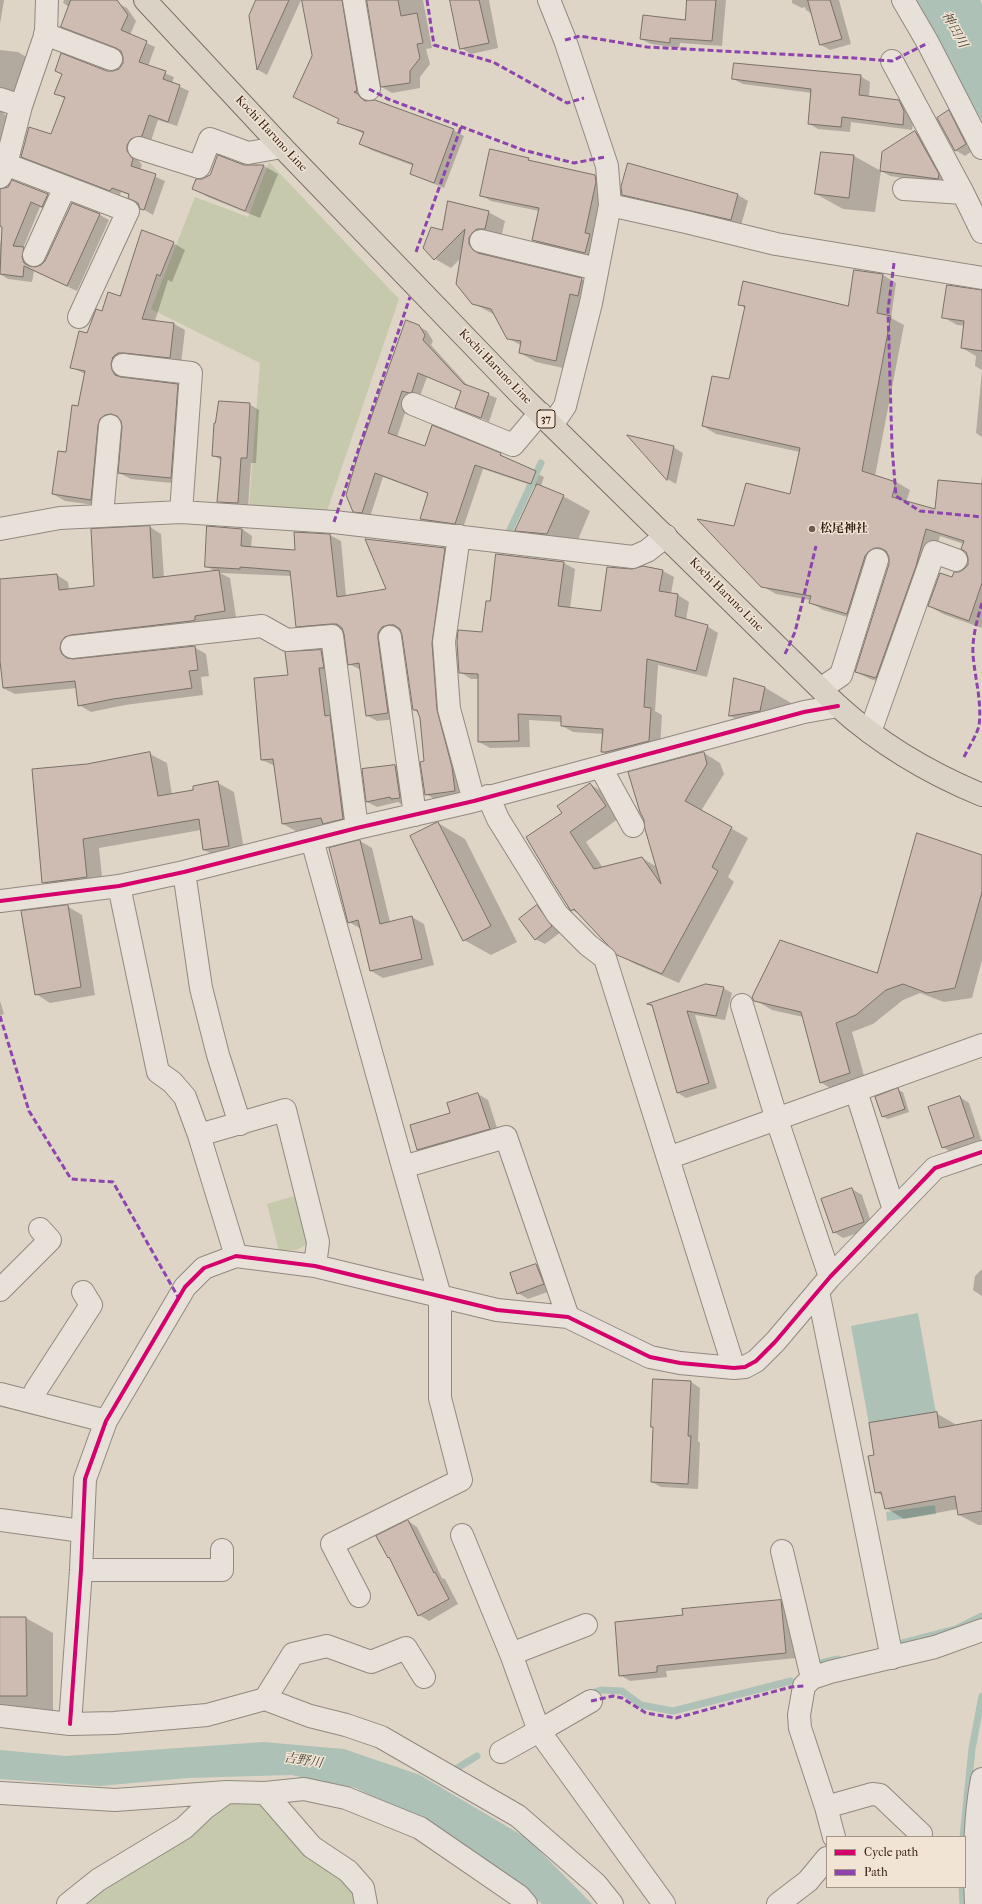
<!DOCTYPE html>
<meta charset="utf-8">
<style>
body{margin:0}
#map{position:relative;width:982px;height:1904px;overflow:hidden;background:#dfd5c7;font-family:"IM FELL French Canon",serif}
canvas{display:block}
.legend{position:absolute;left:826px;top:1836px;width:140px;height:52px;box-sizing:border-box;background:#f1e4d4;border:1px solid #a49485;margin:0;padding:5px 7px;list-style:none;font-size:12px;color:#301b0e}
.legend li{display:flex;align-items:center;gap:8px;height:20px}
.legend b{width:20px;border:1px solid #a49485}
</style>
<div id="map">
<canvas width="982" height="1904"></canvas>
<ul class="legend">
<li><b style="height:5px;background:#d6006c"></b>Cycle path</li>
<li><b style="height:5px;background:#8e44ad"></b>Path</li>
</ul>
</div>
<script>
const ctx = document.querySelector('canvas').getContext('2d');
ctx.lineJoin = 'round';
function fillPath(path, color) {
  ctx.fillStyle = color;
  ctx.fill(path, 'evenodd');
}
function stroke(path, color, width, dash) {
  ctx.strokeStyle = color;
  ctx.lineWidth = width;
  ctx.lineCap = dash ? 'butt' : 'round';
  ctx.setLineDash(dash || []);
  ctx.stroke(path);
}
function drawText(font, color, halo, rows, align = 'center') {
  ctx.font = font + ' "IM FELL French Canon","Noto Serif JP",serif';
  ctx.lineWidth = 3;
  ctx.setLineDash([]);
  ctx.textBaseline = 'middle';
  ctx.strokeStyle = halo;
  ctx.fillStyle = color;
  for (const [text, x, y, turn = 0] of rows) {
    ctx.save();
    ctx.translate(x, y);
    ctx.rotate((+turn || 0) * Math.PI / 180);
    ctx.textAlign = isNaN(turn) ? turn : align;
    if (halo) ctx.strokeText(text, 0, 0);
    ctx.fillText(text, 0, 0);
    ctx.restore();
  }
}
fillPath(new Path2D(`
 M269,162L399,299L327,511L249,506L260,363L151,309L195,197L248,217Z
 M298,1195L308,1243L297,1250L279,1251L267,1204Z
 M263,1803L345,1878L361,1904H86L93,1895L189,1835L230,1804Z`), '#c6c9ab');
fillPath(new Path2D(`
 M916,0H980L982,4V121Z
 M918,1313L938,1424L871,1435L851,1326Z
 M935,1505L936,1514L887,1521L886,1512Z
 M263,1742L344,1749L420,1775L528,1839L592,1904H542L517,1882L459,1841L356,1788L291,1775L187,1778L100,1786L0,1779V1750L66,1756Z`), '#adc1b6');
fillPath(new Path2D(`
 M0,0H4L0,24Z
 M64,0H111L127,8L136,21L130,35L155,47L148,66L174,77L172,83L189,91L177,126L158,120L151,141L136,157L142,165L140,170L165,181L153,215L141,208L138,203L130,195L121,192L120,195L31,161L22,156L51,136L65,99L56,93L107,72H113L119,70L124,63V57L121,50L62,26L69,7L63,3Z
 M258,0H301L267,75L258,70L250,16Z
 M303,0H353L367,97L362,98L367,101L453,130L464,136L444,188L411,174L414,166L371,150L361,144L364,134L339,122L340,119L313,56Z
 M368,0H423L432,48L426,49L430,64L420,77V88L392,93L382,87Z
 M452,0H489L498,48L471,54L461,48Z
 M688,0H726L722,46L680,43L679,48L651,44L641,39L686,22Z
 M792,0H839L851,44L830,50L821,45L812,14L806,10L805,7L802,8L792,3Z
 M0,50L18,52L33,61L28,98L2,111L4,114L20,124L0,159Z
 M860,76L870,82L869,97L898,101L908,106L914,117L912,130L851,122L850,132L818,129L809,124L812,93L743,84L733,79Z
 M949,112L958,117L975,149L965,156L955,150Z
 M915,132L925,138L948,184L890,176L881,171L875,212L843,209L816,194L822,154L854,156L881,171Z
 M528,159L536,163L595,176L605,182L595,258L543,245L533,240L539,211L491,201L481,195Z
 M628,165L738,195L748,201L741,225L632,200L623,194Z
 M244,166H264L278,174L260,218L208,197L193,189L202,180Z
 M15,182L57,200L52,212L40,207L23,248L33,253L31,262L33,268L41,266L100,215L109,220L77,291L34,271L32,282L8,279L0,274V245L3,228L0,226V209Z
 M488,212L505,221L501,238L485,247L486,256L581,279L598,289L572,370L536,362L520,353L522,346L508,338L495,315L473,303L461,258L451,268L435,259L443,231Z
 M173,243L185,250L172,282L168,280L155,321L174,324L185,330L181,364L122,371L123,378L177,385L189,392L182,484L131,479L119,473L123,427L122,420L117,421L102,506L65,501L53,494L67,453L79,407L85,374L71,367L88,334L103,312L121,297Z
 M883,275L896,283L891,318L904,325L875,476L896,482L910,490L906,502L936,511L981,485L982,475V628L943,614L929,606L953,578L965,570L969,565V558L964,544L940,536L929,574L890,685L870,679L856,672L890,564L889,555L882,558L861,621L823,610L810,602V600L776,594L762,586L735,528L790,496L800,452L716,434L703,426L730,380L745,308L739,304L849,307Z
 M982,291V437L976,433L982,370L975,366L976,356L962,348L965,326L957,325L943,317Z
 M418,326L427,331L433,341L431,345L469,387L497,398L489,422L456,407L462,391L427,377L420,396L411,395L397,437L425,447L500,454L508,460L544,477L541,486L563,496L590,511L574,549L543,546L517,530L537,487L483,469L463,528L429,524L421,519L429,494L383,477L370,517L362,516L354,511Z
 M249,404L259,410L256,463H251L248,508L228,507L219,501L222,461L213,455Z
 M630,437L673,447L683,453L676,484L667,479Z
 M150,527L161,534L164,578L216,572L206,566L242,529L252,536L251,548L297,552L330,535L341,541L346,596L387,590L444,549L455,555L442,649L465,796L436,800L426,794V762L421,718L419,713L414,710L401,630L393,633L398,719L377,721L366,715L361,670L349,664L343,629L307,632L297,626L291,576L220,573L230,578L236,617L206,622L71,656L73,660L194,647L206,654L209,676L201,677L203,695L125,705L91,712L79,705L77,688L15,694L3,688L0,651V580L57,575L68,582L69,590L95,587Z
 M497,555L564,563L575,569L570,609L602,612L663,571L674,577L671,594L678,595L689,602L686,620L707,626L718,633L707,677L658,665L655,711L662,715L660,747L614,758L602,752L603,734L573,732L562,726V722L529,720L530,747L490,748L479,742V679H471L460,672L483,633L491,603Z
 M321,651L333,658L355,825L328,826L296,831L283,824L275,766L262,760Z
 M764,687L791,703L786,726L757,731L730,716Z
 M704,753L720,763L724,774L701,811L748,838L728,877L734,882L679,983L635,964L618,954L581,915L572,910L563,813L590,784L606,794L622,816L586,842L603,868L642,858L657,867Z
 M150,754L167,763L172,795L195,791L218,783L234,792L245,855L221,859L204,850L201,830L99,848L103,886L60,892L43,882L87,765Z
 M395,766L405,771L409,803L401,804L398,802L377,807L367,802Z
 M438,823L465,839L517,942L491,955L464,940Z
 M360,841L372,848L390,922L412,917L424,924L434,965L383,978L371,971L361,929L349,922Z
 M982,856V960L972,998L944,1002L920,993L903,1000L873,1024L852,1032L866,1083L837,1092L820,1082L803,1017L772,1010L755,1000L878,974Z
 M67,906L82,915L95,995L50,1003L36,994Z
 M537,906L546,912L561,932L545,944L535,939Z
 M706,985L723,988L732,993L725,1020L695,1015L717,1088L686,1098L678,1093L653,1007L649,1005Z
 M0,1001L4,1014L0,1015Z
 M898,1090L903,1092L909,1112L888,1119L883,1117Z
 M478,1094L488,1100L499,1134L428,1155L418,1149Z
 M960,1097L969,1103L982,1142L952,1153L943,1147Z
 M852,1189L862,1195L873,1228L843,1238L834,1232Z
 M536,1265L546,1270L553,1290L528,1299L518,1293L511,1273Z
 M982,1269V1296L973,1290L975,1276Z
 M691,1382L700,1388L698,1441L700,1443L698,1489L661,1487L652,1482L654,1428L652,1427Z
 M936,1413L955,1424V1426L982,1421V1525H978L959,1515L958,1509L904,1519L886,1508L883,1496L876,1492L875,1456Z
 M408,1521L417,1527L442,1578L445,1579L458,1604L429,1621L419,1615L391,1558L388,1557Z
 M780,1601L790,1606L796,1658L666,1671L667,1677L630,1681L620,1675L684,1616Z
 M0,1618H26L53,1633V1711H12L0,1704Z`), '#0003');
stroke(new Path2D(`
 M508,534L541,463
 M891,1646L956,1629L982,1616
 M815,1665L824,1662L838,1659
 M589,1694L601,1690L622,1691L641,1705L673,1711L791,1681
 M454,1770L477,1756
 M963,1837L972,1749L982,1696
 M962,1887L963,1904`), '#adc1b6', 7);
const building = new Path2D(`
 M71,0H117L128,15L121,30L147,41L139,62L166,71L163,79L180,85L168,122L149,115L142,136L131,139L127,145V151L133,159L131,166L156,174L144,210L140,209L138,203L128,198L129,194L112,188L110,191L21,157L29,127L51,134L65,97L54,94L62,74L55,71L61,53L107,71H113L119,69L123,63V57L121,51L116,48L61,27Z
 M256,0H289L257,70L249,16Z
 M302,0H342L357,91L354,92L358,94L360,97L365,101L375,100L454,129L434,183L410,174L413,164L359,144L364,132L337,123L339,119L293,97L312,56Z
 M367,0H398L401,16L417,13L423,43L417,44L420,58L410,71V83L381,87Z
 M450,0H479L489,43L460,49Z
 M687,0H716L712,41L670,38V43L640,39L643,15L685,20Z
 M808,0H830L842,39L820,45Z
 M734,63L861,75L859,95L899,100L904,111L903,125L842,117L841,127L808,124L811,89L732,79Z
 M949,110L966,144L955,151L937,118Z
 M915,131L939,174L938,179L880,171L882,152Z
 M490,149L529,158L528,160L595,175L596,182L585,233L590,234L585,253L532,240L539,208L480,196Z
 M821,152L854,155L849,198L815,194Z
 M218,155L244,165H264L245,211L192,189L196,179H202L210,175Z
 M628,163L738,194L731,220L622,195L621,187Z
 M12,180L48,194L42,207L31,202L13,246L24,247L22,257L24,263L29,266L35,267L41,265L45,261L72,203L100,214L67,286L24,266L23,277L0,274L2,227L0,226V189L8,187Z
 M448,201L489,211L485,229H477L472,233L469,238V244L473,250L478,253L582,278L578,296L570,294L556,361L519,353L521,341L507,339L491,309L472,304L456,284L465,229L434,260L423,248L431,227L442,230Z
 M142,230L174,242L160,276L157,274L142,319L174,323L170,358L124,353H118L113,357L111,364L112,370L115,375L121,377L178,384L171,478L118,473L122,427L121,421L117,416L111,414L105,415L100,419L98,425L91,500L52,494L58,451L66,452L72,405L78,406L85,371L70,368L79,331L87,333L96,309L102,311L108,292L120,296Z
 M854,270L883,274L877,313L891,316L862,471L896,482L892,497L935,509L938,480L982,484V583L969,621L928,606L940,573L952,577L954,572H959L964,569L968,565V558L966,552L961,549L964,541L926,529L916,566L876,678L855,672L889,564V557L886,551L880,548H875L869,551L865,556L847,614L809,603L811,596L761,587L697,519L734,526L746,483L790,494L800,448L702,426L712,376L729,379L745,306L738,305L743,281L848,306Z
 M947,285L982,290V351L961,348L964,321L942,318Z
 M406,320L419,325L425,335L423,340L464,384L489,393L481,418L455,408L461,391L418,373L412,392L409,393L402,391L388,433L425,446L432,425L501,453L500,455L536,471L531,484L475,465L455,524L420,519L428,493L375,473L362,513L353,512L346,495L359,452Z
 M219,401L250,403L247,458H241L238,503L217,502L221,457L212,456L214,423H215Z
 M627,435L674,446L667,480Z
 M537,484L564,495L547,534L515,531Z
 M150,526L153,578L219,570L225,611L195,616V620L191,621L71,635L65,637L61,642L60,649L62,654L67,658L73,659L195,646L198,670L189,671L192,688L113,699L78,706L75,681L3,688L0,661V579L57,574L59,590L94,586L91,529Z
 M207,526L242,529L241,546L295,550L294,532L330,534L337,597L386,589L365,539L445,548L432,643L437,710L452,767L455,791L425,795L420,762L424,761L420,718L417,710H413L402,635L400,629L394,625H388L382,627L378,633V639L388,713L366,716L359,663L348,665L344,634L342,628L337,624H331L296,627L290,571L240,567V569L205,567Z
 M496,554L564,562L558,606L601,611L607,567L632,569L643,566L663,570L659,591L678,594L675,616L708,625L696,671L647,659L644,707L651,708L649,741L606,752H601L603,729L561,726V716L518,714L519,741L478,742V674L459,673L457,642L458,630L482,632L486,601H490Z
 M321,650L324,668H319L325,716L330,715L343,819L323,824L321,818L282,824L273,759L261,760L254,678L288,675L285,652Z
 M734,678L765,687L760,711L729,716Z
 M150,752L158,796L193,790V786L218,781L229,846L203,850L199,819L83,839L87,877L42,883L32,769L87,764Z
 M704,752L707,764L685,801L732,827L712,867L718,871L662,974L617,955L574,909L571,911L552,881L526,837L562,813L557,806L590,783L606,806L570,832L594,869L642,857L661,884L645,829L644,820L640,812L628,772Z
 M395,765L400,798L391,799L390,797L366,802L362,769Z
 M438,822L491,926L463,941L410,836Z
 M917,833L982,855V892L955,988L927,993L903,984L886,990L856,1015L836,1023L850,1073L820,1083L801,1012L754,1001L752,997L780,940L877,973Z
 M360,840L380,924L412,916L422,959L370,971L358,920L348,923L329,848Z
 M68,905L81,987L35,995L21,911Z
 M537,905L552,926L535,940L519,919Z
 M706,984L724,987L716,1016L687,1011L709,1083L677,1093L652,1005L647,1004Z
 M898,1088L905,1109L882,1117L875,1097Z
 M478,1093L490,1129L417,1150L410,1125L450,1113L447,1103Z
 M960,1096L974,1137L942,1148L928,1107Z
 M852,1188L864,1222L833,1233L821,1199Z
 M536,1264L544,1284L517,1294L510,1273Z
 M653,1379L691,1381L688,1436H691L688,1484L651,1482L653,1427H651Z
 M937,1412L939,1428L982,1420V1511L958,1515L955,1496L885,1509L881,1492L875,1493L868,1456L874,1455L869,1423Z
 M408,1520L434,1573L435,1572L449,1599L418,1616L389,1557L388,1558L376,1536Z
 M781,1600L786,1653L657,1666V1672L619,1676L615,1622L683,1615L682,1609Z
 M0,1617H26L27,1696H0Z`);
fillPath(building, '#cebcb3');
stroke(building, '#797067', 1);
const minor = new Path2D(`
 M354,0L369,89
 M549,0L565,40L607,166L610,205L591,303L565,406L552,425
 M903,0L928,43L982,148
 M45,34L111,59
 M892,61L963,193L982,232
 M0,99L21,106
 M139,148L199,167L210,139L248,153L282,147
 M0,162L128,211L79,317
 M0,177L6,164L21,106L46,33L47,0
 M904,189L963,193
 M610,205L686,222L776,244L982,278
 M481,241L597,269
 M34,255L65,187
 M123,365L191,373L181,512
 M413,404L513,445L540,413
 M102,515L110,426
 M0,529L60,518L181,512L334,522L633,557L647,551L666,536
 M459,536L444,642L449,709L474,801
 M390,637L415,815
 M72,647L262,626L287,640L332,636L357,828
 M822,688L841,675L877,560
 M870,732L934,552L956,560
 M601,768L633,826
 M488,796L498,819L557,914L588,945L605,958L734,1368
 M312,840L403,1167
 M184,872L201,988L218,1055L240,1124
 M119,886L158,1072L172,1082L185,1097L199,1135L236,1256
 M0,901L119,886L184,872L357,828L474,801L804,712L838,706
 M742,1005L777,1120L830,1277
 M856,1091L894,1210
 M199,1135L285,1110L318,1242L315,1266
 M668,1158L982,1045
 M0,1290L50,1240L40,1229
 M818,1291L892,1658
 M0,1394L106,1421
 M31,1401L36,1390L91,1305L83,1292
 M0,1520L82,1531
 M462,1535L511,1654L539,1731L501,1752
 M782,1551L812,1678
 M81,1570H222V1550
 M359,1596L332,1544L461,1480L440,1398V1296L403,1167L506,1137L568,1317
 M511,1654L586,1625
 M265,1699L293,1654L327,1646L371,1662L406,1648L424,1677
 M591,1701L539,1731L664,1904
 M0,1716L70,1724L114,1723L207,1715L265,1699L310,1716L346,1725L381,1737L518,1816L596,1884L612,1904
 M70,1724L81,1570L85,1479L106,1421L185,1287L204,1268L236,1256L315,1266L497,1310L568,1317L650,1357L680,1363L734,1368L745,1367L756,1361L775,1342L830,1277L935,1168L982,1152
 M0,1793L115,1800L227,1792L265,1793L304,1789L346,1798L420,1828L519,1896L526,1904
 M265,1793L312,1847L348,1871L363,1888L366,1904
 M826,1807L872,1794L880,1795L921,1834
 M834,1837L826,1807L800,1728L799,1715L804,1686L812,1678L830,1672L935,1647L982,1630
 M68,1904L98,1880L184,1828L205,1808L227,1792
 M778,1904L808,1881L827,1858
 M976,1904C974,1862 974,1820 982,1779`);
const major = new Path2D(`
 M145,0L282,147L523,397L838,706C881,745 929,773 982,795`);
stroke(minor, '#918980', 24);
stroke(major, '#797067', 24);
stroke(minor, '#e7e1da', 22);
stroke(major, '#dad2c5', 22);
stroke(new Path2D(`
 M427,0L434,45L493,62L567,103L584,98
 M565,40L580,36L647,47L854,58L892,61L928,43
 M369,89L388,99L523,150L574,163L605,157
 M416,252L461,127
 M894,263L888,310L892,447L896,496L920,511L982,517
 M334,522L410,297
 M785,654L795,632L816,546
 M964,757C969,747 976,736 979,726C982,701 975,679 973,655C972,638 977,620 982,603
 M0,1016L29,1111L71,1179L113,1182L178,1297
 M591,1701L613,1696L622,1698L646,1713L676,1718L791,1687L804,1686`), '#8e44ad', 3, [6, 3]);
stroke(new Path2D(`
 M0,901L119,886L184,872L357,828L474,801L804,712L838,706
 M70,1724L81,1570L85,1479L106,1421L185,1287L204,1268L236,1256L315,1266L497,1310L568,1317L650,1357L680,1363L734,1368L745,1367L756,1361L775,1342L830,1277L935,1168L982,1152`), '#d6006c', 4);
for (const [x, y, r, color] of [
 [812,529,4,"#6d5c4f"]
]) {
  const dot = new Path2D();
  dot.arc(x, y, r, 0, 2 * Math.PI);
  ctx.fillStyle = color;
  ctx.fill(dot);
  stroke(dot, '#f1e4d4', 1.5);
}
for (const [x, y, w] of [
 [546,419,18]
]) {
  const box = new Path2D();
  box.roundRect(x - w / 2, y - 9, w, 18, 3);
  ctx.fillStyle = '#f1e4d4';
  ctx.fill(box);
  stroke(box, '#301b0e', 1);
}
drawText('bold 11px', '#301b0e', null, [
 ["37",546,419]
]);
drawText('12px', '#301b0e', '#f1e4d4', [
 ["Kochi Haruno Line",271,134,47],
 ["Kochi Haruno Line",495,367,46],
 ["Kochi Haruno Line",726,595,45]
]);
drawText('bold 12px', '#301b0e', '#f1e4d4', [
 ["松尾神社",820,529]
], 'left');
drawText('italic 13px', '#4f4a3e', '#f1e4d4', [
 ["神田川",954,30,61],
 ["吉野川",303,1761,9]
]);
</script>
